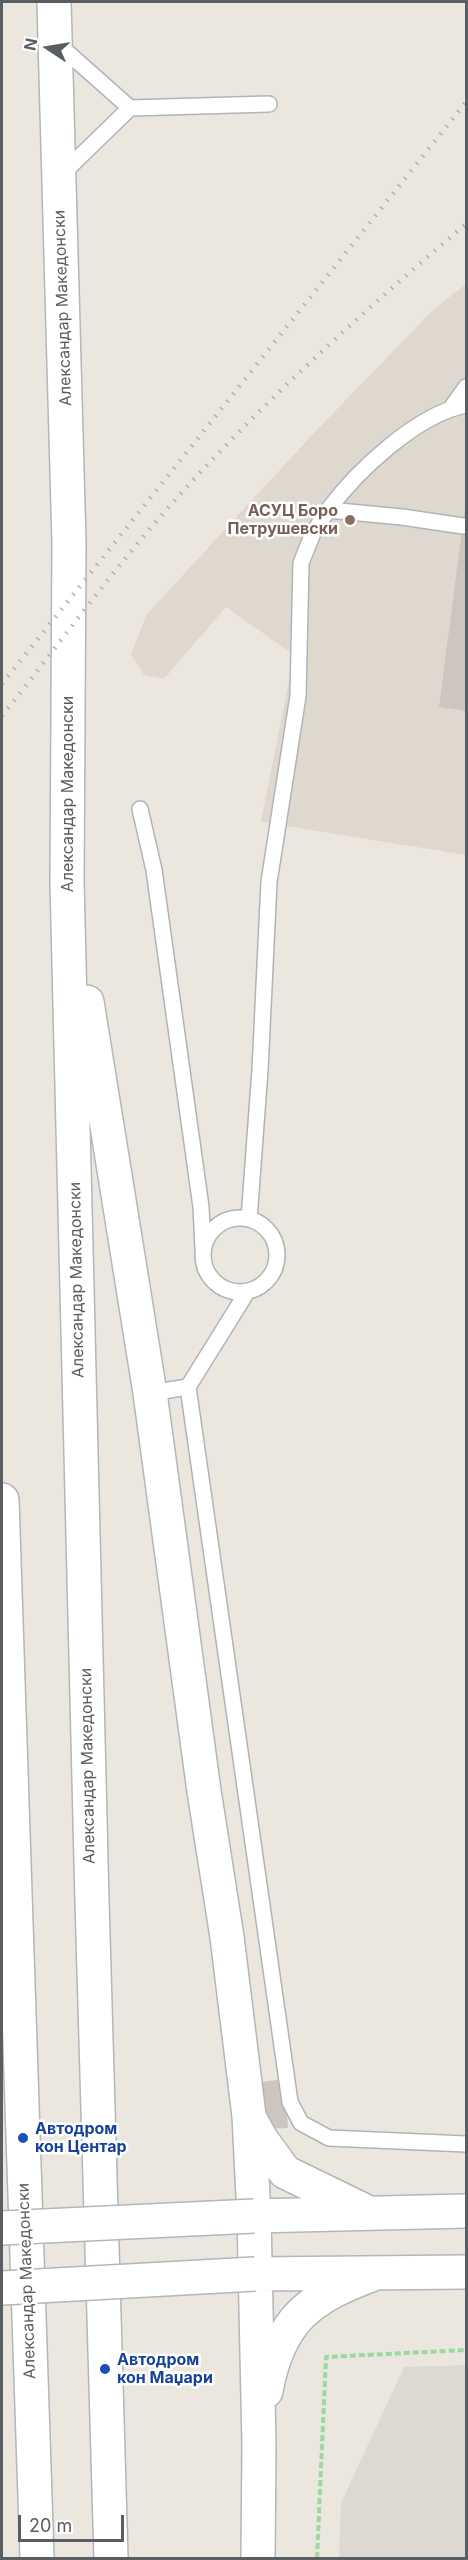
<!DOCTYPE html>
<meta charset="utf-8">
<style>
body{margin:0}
#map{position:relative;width:468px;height:2560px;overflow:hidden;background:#ece7de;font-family:Inter,sans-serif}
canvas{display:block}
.frame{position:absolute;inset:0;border:3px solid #585e61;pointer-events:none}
.north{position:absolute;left:18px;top:18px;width:60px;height:60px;-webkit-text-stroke:4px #fff;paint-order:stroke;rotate:282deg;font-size:16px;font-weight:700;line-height:24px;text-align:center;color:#585e61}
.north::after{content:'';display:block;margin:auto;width:21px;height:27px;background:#585e61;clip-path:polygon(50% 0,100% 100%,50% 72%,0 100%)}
.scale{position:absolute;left:18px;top:2515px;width:106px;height:27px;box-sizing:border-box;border:3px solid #585e61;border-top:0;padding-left:8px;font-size:18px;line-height:21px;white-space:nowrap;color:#585e61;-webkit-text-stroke:4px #fff;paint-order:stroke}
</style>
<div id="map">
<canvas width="468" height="2560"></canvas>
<div class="frame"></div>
<div class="north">N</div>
<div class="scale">20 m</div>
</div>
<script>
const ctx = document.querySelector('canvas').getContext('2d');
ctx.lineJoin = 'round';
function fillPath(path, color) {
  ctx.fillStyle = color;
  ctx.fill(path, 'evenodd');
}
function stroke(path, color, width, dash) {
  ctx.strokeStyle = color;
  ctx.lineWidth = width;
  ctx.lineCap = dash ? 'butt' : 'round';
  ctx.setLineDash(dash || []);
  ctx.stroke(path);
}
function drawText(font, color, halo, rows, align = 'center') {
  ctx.font = font + ' Inter,sans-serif';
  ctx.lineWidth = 5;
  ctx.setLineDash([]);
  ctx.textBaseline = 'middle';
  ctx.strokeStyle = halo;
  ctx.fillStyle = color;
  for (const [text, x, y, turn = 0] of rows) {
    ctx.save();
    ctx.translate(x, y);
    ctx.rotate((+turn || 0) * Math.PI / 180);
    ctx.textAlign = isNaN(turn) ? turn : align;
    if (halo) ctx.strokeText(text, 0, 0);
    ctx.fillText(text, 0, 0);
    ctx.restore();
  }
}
fillPath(new Path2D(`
 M466,2365V2558H339L341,2503L404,2367Z`), '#dcd9d3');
fillPath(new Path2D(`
 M466,284V855L261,822L294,655L226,607L164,679L144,675L131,654L147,614L313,434L433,310Z`), '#dfd8cf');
fillPath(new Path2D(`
 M465,508L466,509V711L439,707Z
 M285,2079L288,2128L264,2129L262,2082Z`), '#ccc5c0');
const lane = new Path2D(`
 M58,44L130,108
 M60,176L130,108L269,104
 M451,408L466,387
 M328,510C357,471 417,414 466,405
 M140,809L154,870L201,1207L203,1248
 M203 1255a37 37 0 1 1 74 0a37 37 0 1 1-74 0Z
 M249,1219L260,1070L269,882L298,696L301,563L313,533L328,510L402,517L463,526
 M188,1387L290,2102L301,2123L329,2138L466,2144
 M150,1393L188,1387L247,1292`);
const secondary = new Path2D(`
 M54,2L69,543L67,882L92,1901L111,2558
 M87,1002L150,1393L204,1791L227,1937L249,2116L254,2216L259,2445L258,2558
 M2,1500L37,2558
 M250,2119L261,2139L285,2172L365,2211
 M254,2216L466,2211
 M255,2274L466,2272
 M266,2391C279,2318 311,2297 376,2273`);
stroke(lane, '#b0b4b8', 18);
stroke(secondary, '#b1b7bb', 36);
stroke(new Path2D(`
 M317,2558L326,2357L466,2350`), '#9ad99f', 4, [6, 3]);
stroke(lane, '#fff', 15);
stroke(secondary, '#fff', 33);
stroke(new Path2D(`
 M2,684L466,102
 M2,716C49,657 94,595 143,537C240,422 352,321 466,224`), '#afb0b1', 4.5, [1.5, 8]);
const secondaryBridge = new Path2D(`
 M2,2228L254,2216
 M2,2288L255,2274`);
stroke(secondaryBridge, '#b1b7bb', 36, []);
stroke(secondaryBridge, '#fff', 33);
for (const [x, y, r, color] of [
 [350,520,6,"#8d6e63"],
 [23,2138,6,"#1a4fb4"],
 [105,2369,6,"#1a4fb4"]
]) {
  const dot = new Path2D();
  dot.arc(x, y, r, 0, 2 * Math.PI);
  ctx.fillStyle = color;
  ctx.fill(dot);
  stroke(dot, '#fff', 2);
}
drawText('16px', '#585e61', '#fff', [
 ["Александар Македонски",63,308,-92],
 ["Александар Македонски",68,794,-90],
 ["Александар Македонски",77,1280,-91],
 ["Александар Македонски",88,1766,-91],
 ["Александар Македонски",27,2281,-92]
]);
drawText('bold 16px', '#785e54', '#fff', [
 ["АСУЦ Боро",338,511],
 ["Петрушевски",338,529]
], 'right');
drawText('bold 16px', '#164399', '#fff', [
 ["Автодром",35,2129],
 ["кон Центар",35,2147],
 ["Автодром",117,2360],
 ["кон Маџари",117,2378]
], 'left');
</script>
